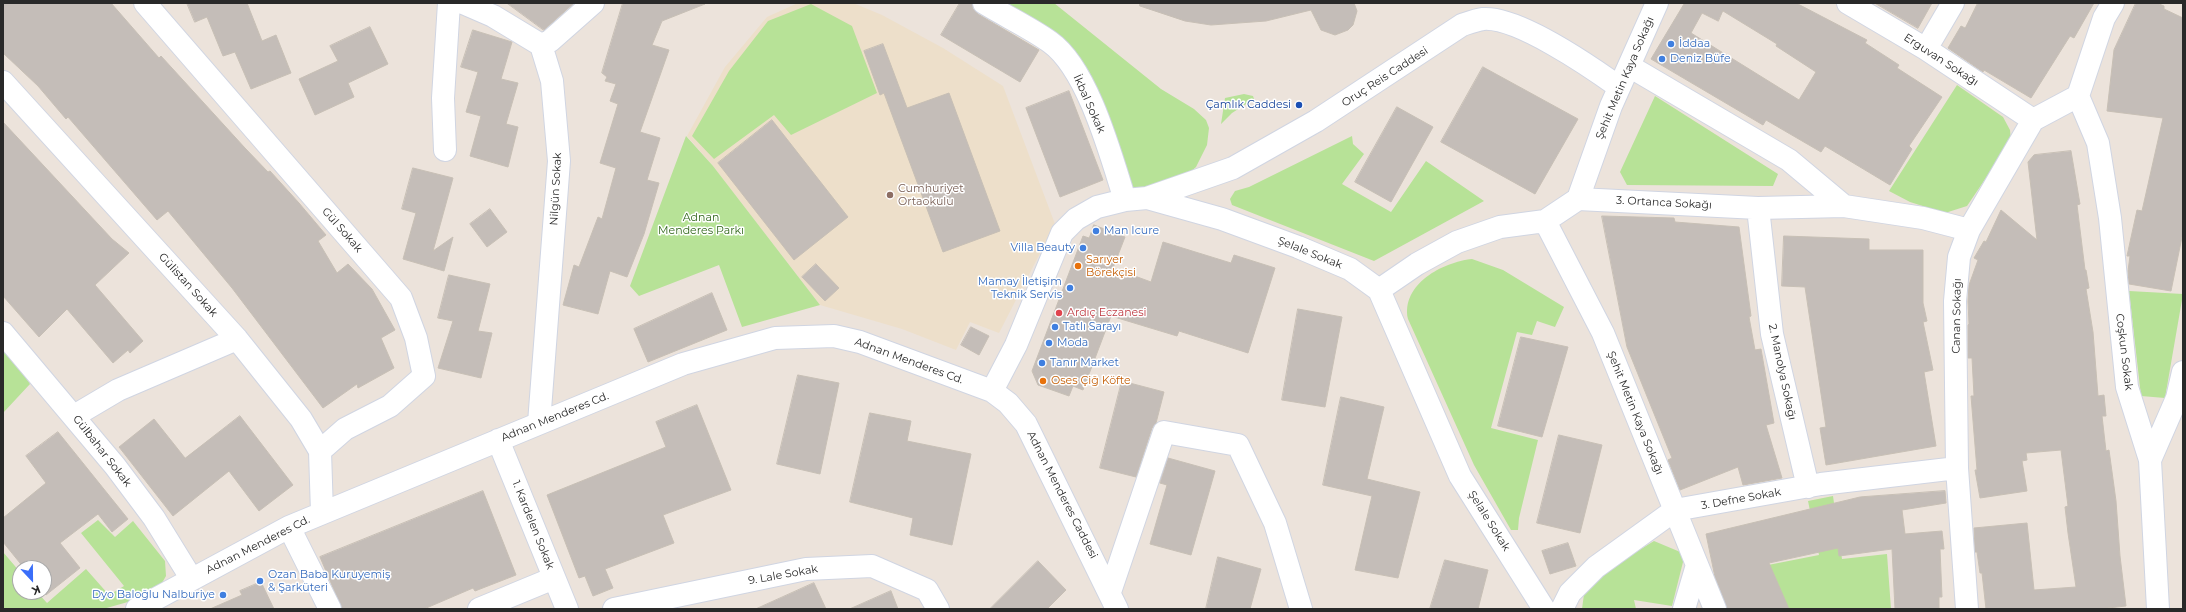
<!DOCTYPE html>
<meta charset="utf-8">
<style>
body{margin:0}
#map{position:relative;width:2186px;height:612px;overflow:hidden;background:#ece3db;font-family:Montserrat,sans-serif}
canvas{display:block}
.frame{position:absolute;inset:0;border:4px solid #292929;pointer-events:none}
.north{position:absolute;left:12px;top:560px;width:40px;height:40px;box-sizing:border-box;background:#fff;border:1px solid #a9a9a9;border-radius:50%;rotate:158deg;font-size:11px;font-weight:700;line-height:16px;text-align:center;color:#292929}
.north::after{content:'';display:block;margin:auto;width:14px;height:18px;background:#3a6ef9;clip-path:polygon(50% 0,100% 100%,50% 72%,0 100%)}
</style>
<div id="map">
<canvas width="2186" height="612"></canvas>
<div class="frame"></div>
<div class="north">K</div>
</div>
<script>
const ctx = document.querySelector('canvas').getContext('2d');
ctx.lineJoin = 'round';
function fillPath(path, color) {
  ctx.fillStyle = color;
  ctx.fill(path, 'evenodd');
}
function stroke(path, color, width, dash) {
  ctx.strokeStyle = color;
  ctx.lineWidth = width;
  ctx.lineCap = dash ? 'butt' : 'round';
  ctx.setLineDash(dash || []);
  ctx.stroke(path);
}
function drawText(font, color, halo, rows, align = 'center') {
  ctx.font = font + ' Montserrat,sans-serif';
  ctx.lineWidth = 3;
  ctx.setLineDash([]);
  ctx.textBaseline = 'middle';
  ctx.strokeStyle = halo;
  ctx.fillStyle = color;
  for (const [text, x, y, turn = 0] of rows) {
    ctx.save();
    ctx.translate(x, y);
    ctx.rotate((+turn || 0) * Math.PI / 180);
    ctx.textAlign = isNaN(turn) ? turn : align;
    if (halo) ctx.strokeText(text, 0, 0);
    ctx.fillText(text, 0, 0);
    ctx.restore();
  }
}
fillPath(new Path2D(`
 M798,3H853L882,15L943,48L1003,86L1055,224L999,333L970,322L956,350L902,329L820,305L713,166L687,136L725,67L767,17Z`), '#eddfca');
fillPath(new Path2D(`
 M1003,3H1054L1161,89L1194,109L1206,120L1209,128L1207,145L1196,167L1187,175L1138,193L1124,182L1089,71L1049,34Z
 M811,4L852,26L877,93L791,135L774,115L714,159L692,136L729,71L768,21Z
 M1957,85L2003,117L2010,130L2011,141L1967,206L1945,213L1910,202L1889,191Z
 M1244,94L1253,96L1254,99L1232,113L1221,124L1225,98Z
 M1655,96L1778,174L1773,186L1627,185L1620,172Z
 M686,136L713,166L820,305L742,327L719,265L639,296L630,286Z
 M1352,136L1353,144L1364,154L1342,184L1391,212L1426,161L1484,201L1374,261L1232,205L1230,199L1235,191L1249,187Z
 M1472,259L1503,270L1564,307L1555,327L1537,321L1532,335L1517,332L1491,428L1538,440L1519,518L1518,530H1511L1474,465L1408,319C1401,284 1443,262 1472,259Z
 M2129,291L2183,294L2165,398L2141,396Z
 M3,343L30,384L3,413Z
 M1833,496L1842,559L1887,554L1891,609H1784L1763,566L1819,555L1808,501Z
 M98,520L115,537L133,521L165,561L166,576L159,588L142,598L103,609H3V552L20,572V592H37L47,603L86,569L109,595L124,586L81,533Z
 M1654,541L1685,554L1672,606L1634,600L1636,609H1582L1584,594L1610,568Z`), '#b7e297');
const building = new Path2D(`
 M3,3H111L159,58L161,56L245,148L268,172L270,171L299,203L326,235L318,241L337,273L348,264L372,289L395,330L381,338L394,368L358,388L357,384L323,408L232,288L168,211L157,220L68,117L66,119L38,86L3,53Z
 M187,3H247L262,41L276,35L291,73L251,89L235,52L223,56L207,17L195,22Z
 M507,3H574L544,30Z
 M623,3L705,4L662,21L652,45L669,50L640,132L660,138L647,180L659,183L644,234L627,277L610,271L598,314L563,305L574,265L579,267L598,217L602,219L616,168L600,163L618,104L610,101L616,84L605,81L607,77L602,73Z
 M960,3H972L973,9L978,14L1039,50L1020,82L941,35Z
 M1140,3H1354L1357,11L1353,25L1348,30L1335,35L1321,30L1311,10L1266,21L1211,25L1185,21L1140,6Z
 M1683,3H1796L1867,40L1865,43L1899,65L1897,68L1942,97L1909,146L1912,149L1890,185L1825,146L1821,152L1766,120L1763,125L1651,59L1684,4ZM1723,11L1777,44L1776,46L1816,72L1799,100L1691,33L1702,13L1718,21Z
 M1875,3H1932L1918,28Z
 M1978,3H2094L2074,38L2070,36L2031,98L1984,70L1983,72L1948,48L1961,26L1965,28Z
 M2136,3H2157L2164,6V9L2183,18V232L2171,291L2129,284L2128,271L2130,256H2127L2137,210L2142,211L2163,118L2107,111L2114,50Z
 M370,27L388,64L348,83L354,97L315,115L299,79L338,61L330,46Z
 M473,30L512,42L501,79L518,83L506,124L518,127L508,167L470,156L481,116L466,112L478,72L461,67Z
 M883,44L907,108L949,93L1000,231L943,252L884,93L880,95L864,51Z
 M1483,67L1578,119L1535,194L1441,142Z
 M1069,91L1103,180L1060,197L1026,108Z
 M1397,107L1433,127L1391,202L1355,182Z
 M772,120L848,217L794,260L718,163Z
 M3,122L112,239L129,253L95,285L143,341L130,353L128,350L113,363L67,309L39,337L3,296Z
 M2071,151L2080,204L2077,205L2085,270H2086L2089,288L2086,289L2093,332L2098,396L2104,395L2106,416H2102L2106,451L2109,450L2116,501L2120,556L2126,606L2099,609H1986L1982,573H1980L1977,552H1975L1974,528L2027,523L2034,590L2076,587L2068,533L2065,507L2068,506L2061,450L2026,453L2027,460L2022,461L2027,491L1980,498L1975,470H1977L1971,396H1974L1972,358H1968V325L1969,324L1968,301L1969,285L1978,260L1974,258L1984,241L1986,242L2001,210L2037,240L2028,162L2034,155Z
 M413,168L453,178L433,251L453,237L444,271L403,259L416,213L402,209Z
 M490,209L507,232L487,247L470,224Z
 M1602,216L1674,218L1675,222L1739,227L1751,316L1749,317L1755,350L1761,349L1774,423L1766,425L1782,478L1743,485L1738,467L1680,490L1668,460L1672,458L1627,347Z
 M1094,225L1125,237L1113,268L1151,282L1163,242L1231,263L1234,255L1275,268L1248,353L1179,331L1177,336L1111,316L1083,390L1073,386L1069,396L1038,385L1032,371L1083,236L1089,238Z
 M1784,236L1869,239V250H1923V303L1927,321L1923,322L1933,370L1924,372L1936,446L1826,465L1820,428L1826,427L1805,287L1782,286Z
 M816,264L839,288L825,301L802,277Z
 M449,275L490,284L478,331L492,333L481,378L438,368L453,321L438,318Z
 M712,293L727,330L648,362L634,329Z
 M1298,309L1342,317L1325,407L1282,400Z
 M971,327L989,336L979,355L961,345Z
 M1521,337L1568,347L1542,437L1498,426Z
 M798,375L839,383L820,474L777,464Z
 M1122,381L1164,392L1156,423L1152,428L1136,477L1100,468Z
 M1341,397L1384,407L1367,479L1420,492L1398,578L1355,570L1372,496L1323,485Z
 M697,405L731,490L663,515L674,543L605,569L613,588L593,596L585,576L579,578L547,495L666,447L656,422Z
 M870,413L911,421L907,441L971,454L952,545L910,535L913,518L850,502Z
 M240,416L293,485L259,511L229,471L173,516L119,447L154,419L185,458Z
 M58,432L128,519L112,532L98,514L60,543L80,568L46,595L43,592L44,568H24L3,542V518L46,483L26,456Z
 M1559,435L1602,445L1580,533L1537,523Z
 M1168,458L1215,471L1191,555L1150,544L1167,485L1160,483Z
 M483,491L516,575L475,591L473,588L424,609H342L320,557Z
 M1945,491L1946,503L1902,510L1905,534L1942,531L1944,549H1940L1942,597H1939V609H1895L1892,549L1839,556L1838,548L1769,563L1789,609H1727L1715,577L1706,534L1860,497Z
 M1568,543L1576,566L1550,574L1542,551Z
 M1218,557L1261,569L1250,609H1206Z
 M1445,560L1488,570L1478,609H1430Z
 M1038,561L1066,590L1047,609H990Z
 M261,582L274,609H210L242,595L240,591Z
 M814,583L826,609H756Z
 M891,591L898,609H850Z`);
fillPath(building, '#c4bdb8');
stroke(building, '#c7bfb5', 1);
const street = new Path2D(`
 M145,3L401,298L416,338L424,376L390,406L345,429L320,451
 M463,3L493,16L541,45L552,81L559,161L539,423
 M984,3C1005,16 1029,27 1050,42C1088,69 1111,156 1125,200
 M1848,3L1926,49L2033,120
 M541,45L550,41L593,3
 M1926,49L1953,3
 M1629,66L1789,160L1844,206
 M3,82L237,339L301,419L320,451L322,513
 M2078,96L2098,143L2110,218L2127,387L2150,460L2158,609
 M445,150L443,98L449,3
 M1147,198L1233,168L1316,121L1462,25C1468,23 1476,20 1483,19C1517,16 1591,67 1619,87
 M1578,199L1611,106L1657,3
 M1758,208L1772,334L1808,487
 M1545,221L1603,333L1715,609
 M1379,290L1417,264L1457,242L1500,227L1545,221L1578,199L1758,208L1844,206L1923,218L1969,230
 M3,333L115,466L154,518L191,578
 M992,391L1016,345L1062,233L1076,219L1097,207L1125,200L1147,198L1222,219L1298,247L1350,269L1379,290L1460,476L1544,609
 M74,416L118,390L237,339
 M498,440L567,609
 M2150,460L2177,398L2183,372
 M289,527L330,609
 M1110,592L1164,432L1238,445L1275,523L1301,609
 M137,609L289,527L683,364L775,338L834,336L860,342L992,391L1008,403L1026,424L1117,609
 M479,609L554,578
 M614,609L806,569L872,566L927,590L938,609
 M1562,609L1570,593L1596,567L1675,510L1821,484L1957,468
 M1684,609L1697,565
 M1967,609L1957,468L1955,301L1959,257L1969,230L2033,120L2078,96L2104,18L2113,3`);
stroke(street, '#d0d5e2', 24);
stroke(street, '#fff', 22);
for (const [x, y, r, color] of [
 [1671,44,4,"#3f7fe0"],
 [1662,59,4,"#3f7fe0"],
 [1299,105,4,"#1a4fb4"],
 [890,195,4,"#8d6e63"],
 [1096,231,4,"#3f7fe0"],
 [1083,248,4,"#3f7fe0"],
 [1078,266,4,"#e8710a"],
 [1070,288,4,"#3f7fe0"],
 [1059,313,4,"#e0444e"],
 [1055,327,4,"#3f7fe0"],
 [1049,343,4,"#3f7fe0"],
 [1042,363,4,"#3f7fe0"],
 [1043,381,4,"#e8710a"],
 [260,581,4,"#3f7fe0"],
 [223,595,4,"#3f7fe0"]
]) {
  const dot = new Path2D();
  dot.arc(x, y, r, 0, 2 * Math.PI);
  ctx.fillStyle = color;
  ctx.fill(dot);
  stroke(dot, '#fff', 1.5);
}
drawText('11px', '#366cbe', '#fff', [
 ["İddaa",1679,44],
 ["Deniz Büfe",1670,59],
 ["Man Icure",1104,231],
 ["Villa Beauty",1075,248,"right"],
 ["Mamay İletişim",1062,282,"right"],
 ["Teknik Servis",1062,295,"right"],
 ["Tatlı Sarayı",1063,327],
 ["Moda",1057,343],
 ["Tanır Market",1050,363],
 ["Ozan Baba Kuruyemiş",268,575],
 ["& Şarküteri",268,588],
 ["Dyo Baloğlu Nalburiye",215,595,"right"]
], 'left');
drawText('11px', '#292929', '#fff', [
 ["Erguvan Sokağı",1941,60,33],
 ["Oruç Reis Caddesi",1385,77,-33],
 ["Şehit Metin Kaya Sokağı",1625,78,-67],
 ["İkbal Sokak",1089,104,66],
 ["Nilgün Sokak",556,189,-87],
 ["3. Ortanca Sokağı",1664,203,3],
 ["Gül Sokak",342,230,49],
 ["Şelale Sokak",1310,253,22],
 ["Gülistan Sokak",188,285,48],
 ["Canan Sokağı",1957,316,-89],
 ["Coşkun Sokak",2124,352,83],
 ["Adnan Menderes Cd.",909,361,20],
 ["2. Manolya Sokağı",1782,372,78],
 ["Şehit Metin Kaya Sokağı",1635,413,68],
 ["Adnan Menderes Cd.",555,417,-22],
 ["Gülbahar Sokak",102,451,52],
 ["Adnan Menderes Caddesi",1062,495,63],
 ["3. Defne Sokak",1741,499,-10],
 ["Şelale Sokak",1489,521,58],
 ["1. Kardelen Sokak",533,525,68],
 ["Adnan Menderes Cd.",258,545,-27],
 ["9. Lale Sokak",783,575,-10]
]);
drawText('11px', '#164399', '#fff', [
 ["Çamlık Caddesi",1291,105]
], 'right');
drawText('11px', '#785e54', '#fff', [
 ["Cumhuriyet",898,189],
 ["Ortaokulu",898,202]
], 'left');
drawText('11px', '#30661a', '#fff', [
 ["Adnan",701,218],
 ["Menderes Parkı",701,231]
]);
drawText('11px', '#c56008', '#fff', [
 ["Sarıyer",1086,260],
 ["Börekçisi",1086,273],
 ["Oses Çiğ Köfte",1051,381]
], 'left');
drawText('11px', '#be3a42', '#fff', [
 ["Ardıç Eczanesi",1067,313]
], 'left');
</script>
